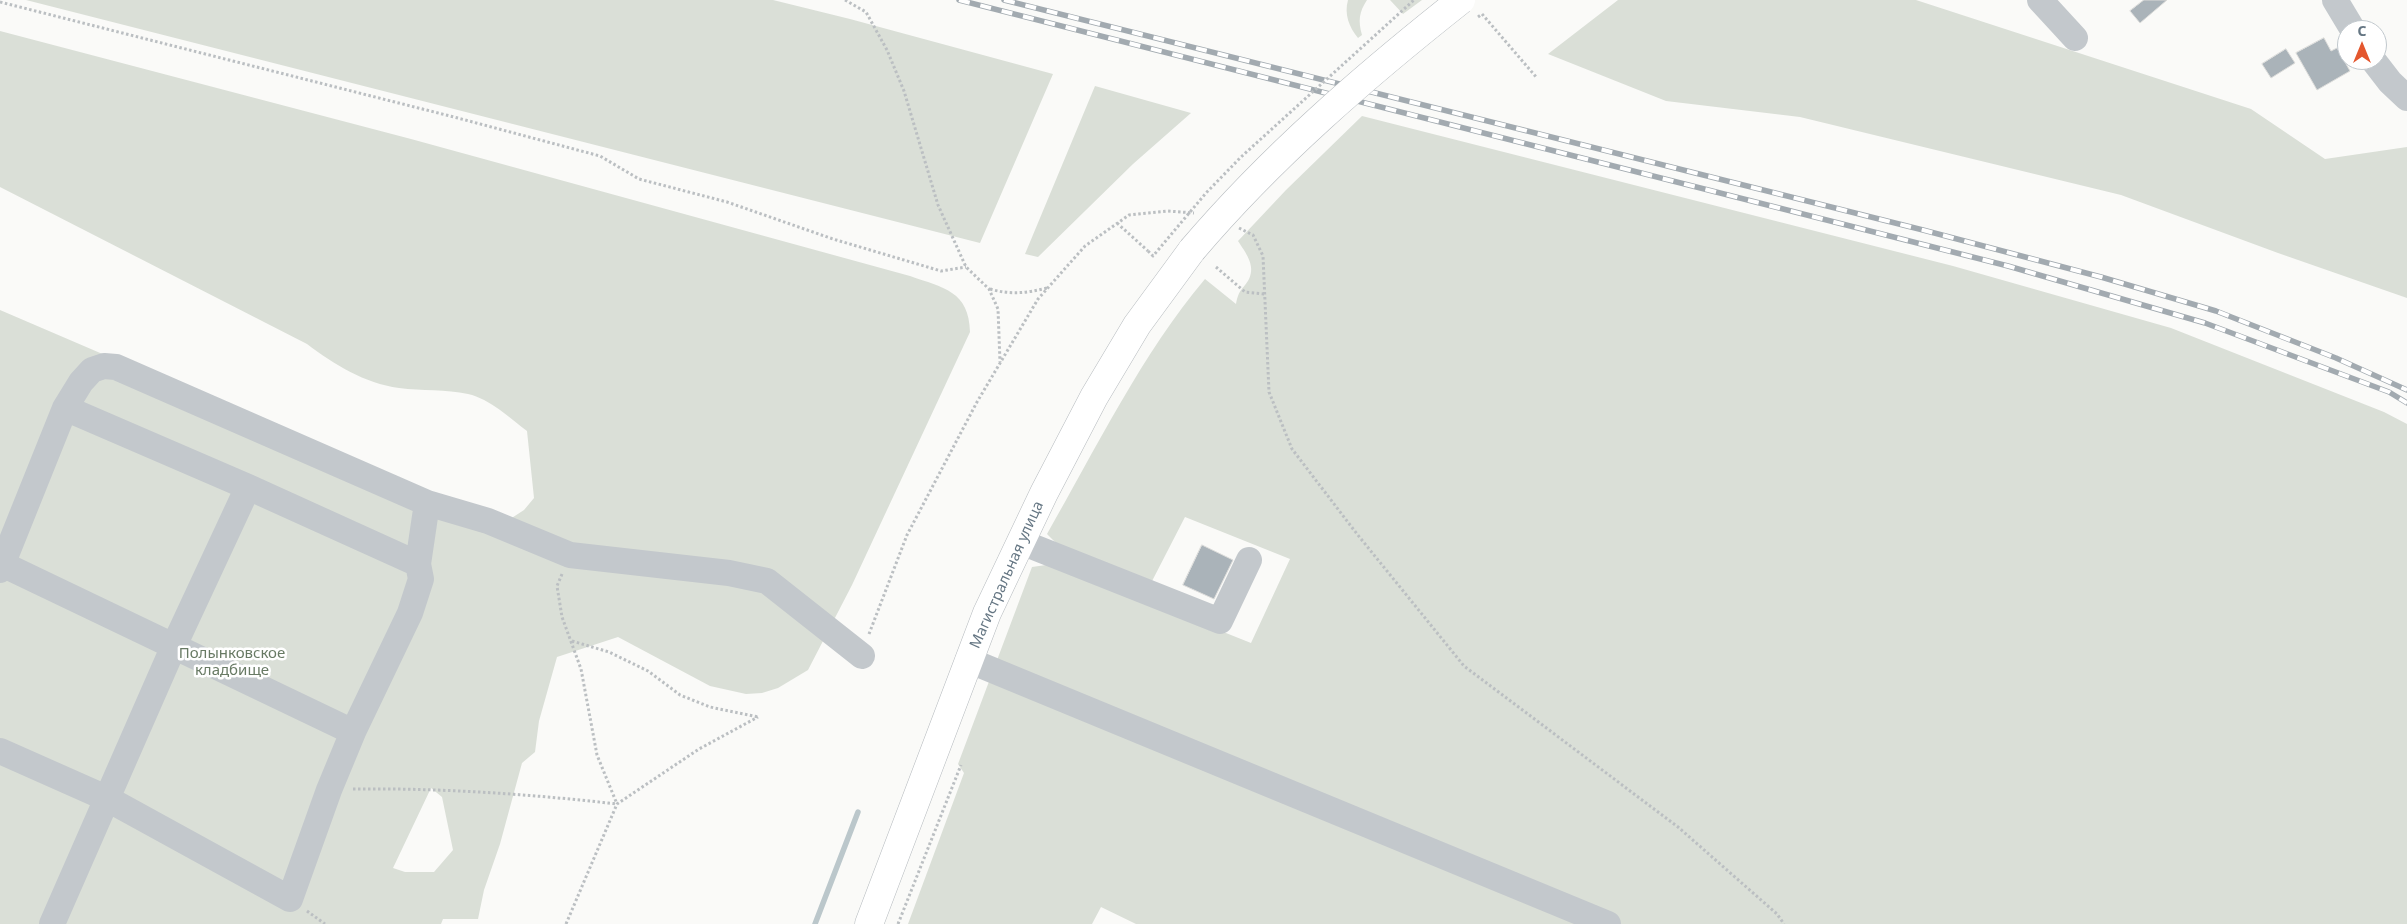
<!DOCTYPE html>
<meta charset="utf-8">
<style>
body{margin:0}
#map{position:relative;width:2407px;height:924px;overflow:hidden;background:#fafaf8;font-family:"Noto Sans",sans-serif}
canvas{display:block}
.north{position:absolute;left:2337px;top:20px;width:50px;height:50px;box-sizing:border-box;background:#fff;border:1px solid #c1c8cd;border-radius:50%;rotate:0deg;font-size:14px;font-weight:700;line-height:20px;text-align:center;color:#657683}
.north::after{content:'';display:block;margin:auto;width:18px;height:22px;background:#e4572e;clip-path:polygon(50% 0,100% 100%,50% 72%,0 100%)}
</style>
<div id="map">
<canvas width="2407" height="924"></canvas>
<div class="north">С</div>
</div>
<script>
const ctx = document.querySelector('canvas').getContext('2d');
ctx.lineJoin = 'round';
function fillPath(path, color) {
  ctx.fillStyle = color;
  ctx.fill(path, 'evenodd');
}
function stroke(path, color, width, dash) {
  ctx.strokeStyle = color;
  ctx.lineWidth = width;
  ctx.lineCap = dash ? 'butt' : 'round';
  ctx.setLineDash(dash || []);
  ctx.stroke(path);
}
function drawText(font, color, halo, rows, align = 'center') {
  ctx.font = font + ' "Noto Sans",sans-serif';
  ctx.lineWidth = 5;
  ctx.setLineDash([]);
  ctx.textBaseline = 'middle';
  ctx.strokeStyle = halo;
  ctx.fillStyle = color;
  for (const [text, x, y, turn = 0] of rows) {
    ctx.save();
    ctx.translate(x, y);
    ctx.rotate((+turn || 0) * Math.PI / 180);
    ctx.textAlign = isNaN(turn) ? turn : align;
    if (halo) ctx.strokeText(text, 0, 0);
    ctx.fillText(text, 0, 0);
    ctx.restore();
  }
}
fillPath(new Path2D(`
 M26,0H773L850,19L1053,74L980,243Z
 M1348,0H1367C1359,12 1358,21 1362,35L1358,38C1349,27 1344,14 1348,0Z
 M1390,0H1422L1403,14Z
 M1618,0H1916L2251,109L2325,159L2407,147V298L2278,253L2121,195L1800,117L1666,101L1548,54Z
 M0,31L411,139L910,276C944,288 969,291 970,332L852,585L808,670L778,688L762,693L746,694L710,686L618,637L557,657L539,721L535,752L522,763L500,844L484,890L478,919H443L441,924H0V310L501,525L524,510L534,498L527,431C510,418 490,399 468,394C446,389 422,391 399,388C364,383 335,365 307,344L0,187ZM431,788L442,797L453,850L434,872H405L393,868Z
 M1095,86L1191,113L1133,164L1038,257L1025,254Z
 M1362,116L1953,266L2171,328L2384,412L2407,424V924H1136L1101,907L1092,924H908L964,773L958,764L1032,567L1053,564L1251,643L1290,559L1185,517L1150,585L1061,548L1047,534C1095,450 1143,352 1205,279L1236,304C1239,288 1243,290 1249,279C1256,265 1245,252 1238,241L1286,190Z`), '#dadfd7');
stroke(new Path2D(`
 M815,924L858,812`), '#bbc7cb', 5.5);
const building = new Path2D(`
 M2144,0H2167L2140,23L2130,11Z
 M2324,38L2331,51L2337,48L2350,71L2317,90L2296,53Z
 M2286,49L2295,63L2271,78L2262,64Z
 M1202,545L1233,560L1214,599L1183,585Z`);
fillPath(building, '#aab3b9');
stroke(building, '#dcdcda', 1);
const major = new Path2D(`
 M869,924L987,613L1044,493L1094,397L1137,325L1192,250`);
stroke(major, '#b5babe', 29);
stroke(new Path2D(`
 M845,0L866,12L887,50L904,91L938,205L966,267L989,289L998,309L1000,362
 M0,2L454,117L600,156L639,179L727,202L833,239L941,271L966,267
 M1478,17L1482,14L1537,78
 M1117,223L1148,251
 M1239,228L1253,235L1263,256L1269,392L1292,449L1357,534L1464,666L1678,827L1777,914L1784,924
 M1216,267L1245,292L1265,294
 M990,289C1010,295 1027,293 1047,288
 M562,574L557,586L562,617L581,669L597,755L617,804
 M869,634L907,535L977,402L1038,299L1085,246L1129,215L1168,211L1194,213
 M572,641L609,652L648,671L680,695L710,707L758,717
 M353,789C441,788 529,794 617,804
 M307,911L325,924
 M566,924L617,804L699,749L758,717
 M898,924L961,765`), '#bbbfc2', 3, [2.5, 2.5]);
stroke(new Path2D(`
 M2040,0L2075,38
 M2335,0L2353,30
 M2373,60L2390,82L2407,98
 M65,408L248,487L418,564
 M427,503L488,521L570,555L729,573L767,581L862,656
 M1021,542L1220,621L1249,560
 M0,563L353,732
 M0,570L65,408L81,382L92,370L104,366L116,367L427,503L418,564L421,579L410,613L353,732L329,790L290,899L106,798L0,751
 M968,660L1608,924
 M52,924L173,648L248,487`), '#c3c8cc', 26);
stroke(major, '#fff', 28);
const rail = new Path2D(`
 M959,0L2008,266L2205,323L2389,392L2407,403
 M1004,0L1923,230L2101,277L2216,311L2336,358L2407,390`);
stroke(rail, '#a2aab0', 5.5);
stroke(rail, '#fff', 4, [11]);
const majorBridge = new Path2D(`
 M1192,250C1272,156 1365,76 1461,0`);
stroke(majorBridge, '#b5babe', 29, []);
stroke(new Path2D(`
 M1148,251L1153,256L1206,193L1241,157L1414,0`), '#bbbfc2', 3, [2.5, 2.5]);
stroke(majorBridge, '#fff', 28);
drawText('15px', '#657683', '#fff', [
 ["Магистральная улица",1007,575,-66]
]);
drawText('15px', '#687a64', '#fff', [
 ["Полынковское",232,654],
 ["кладбище",232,671]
]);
</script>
